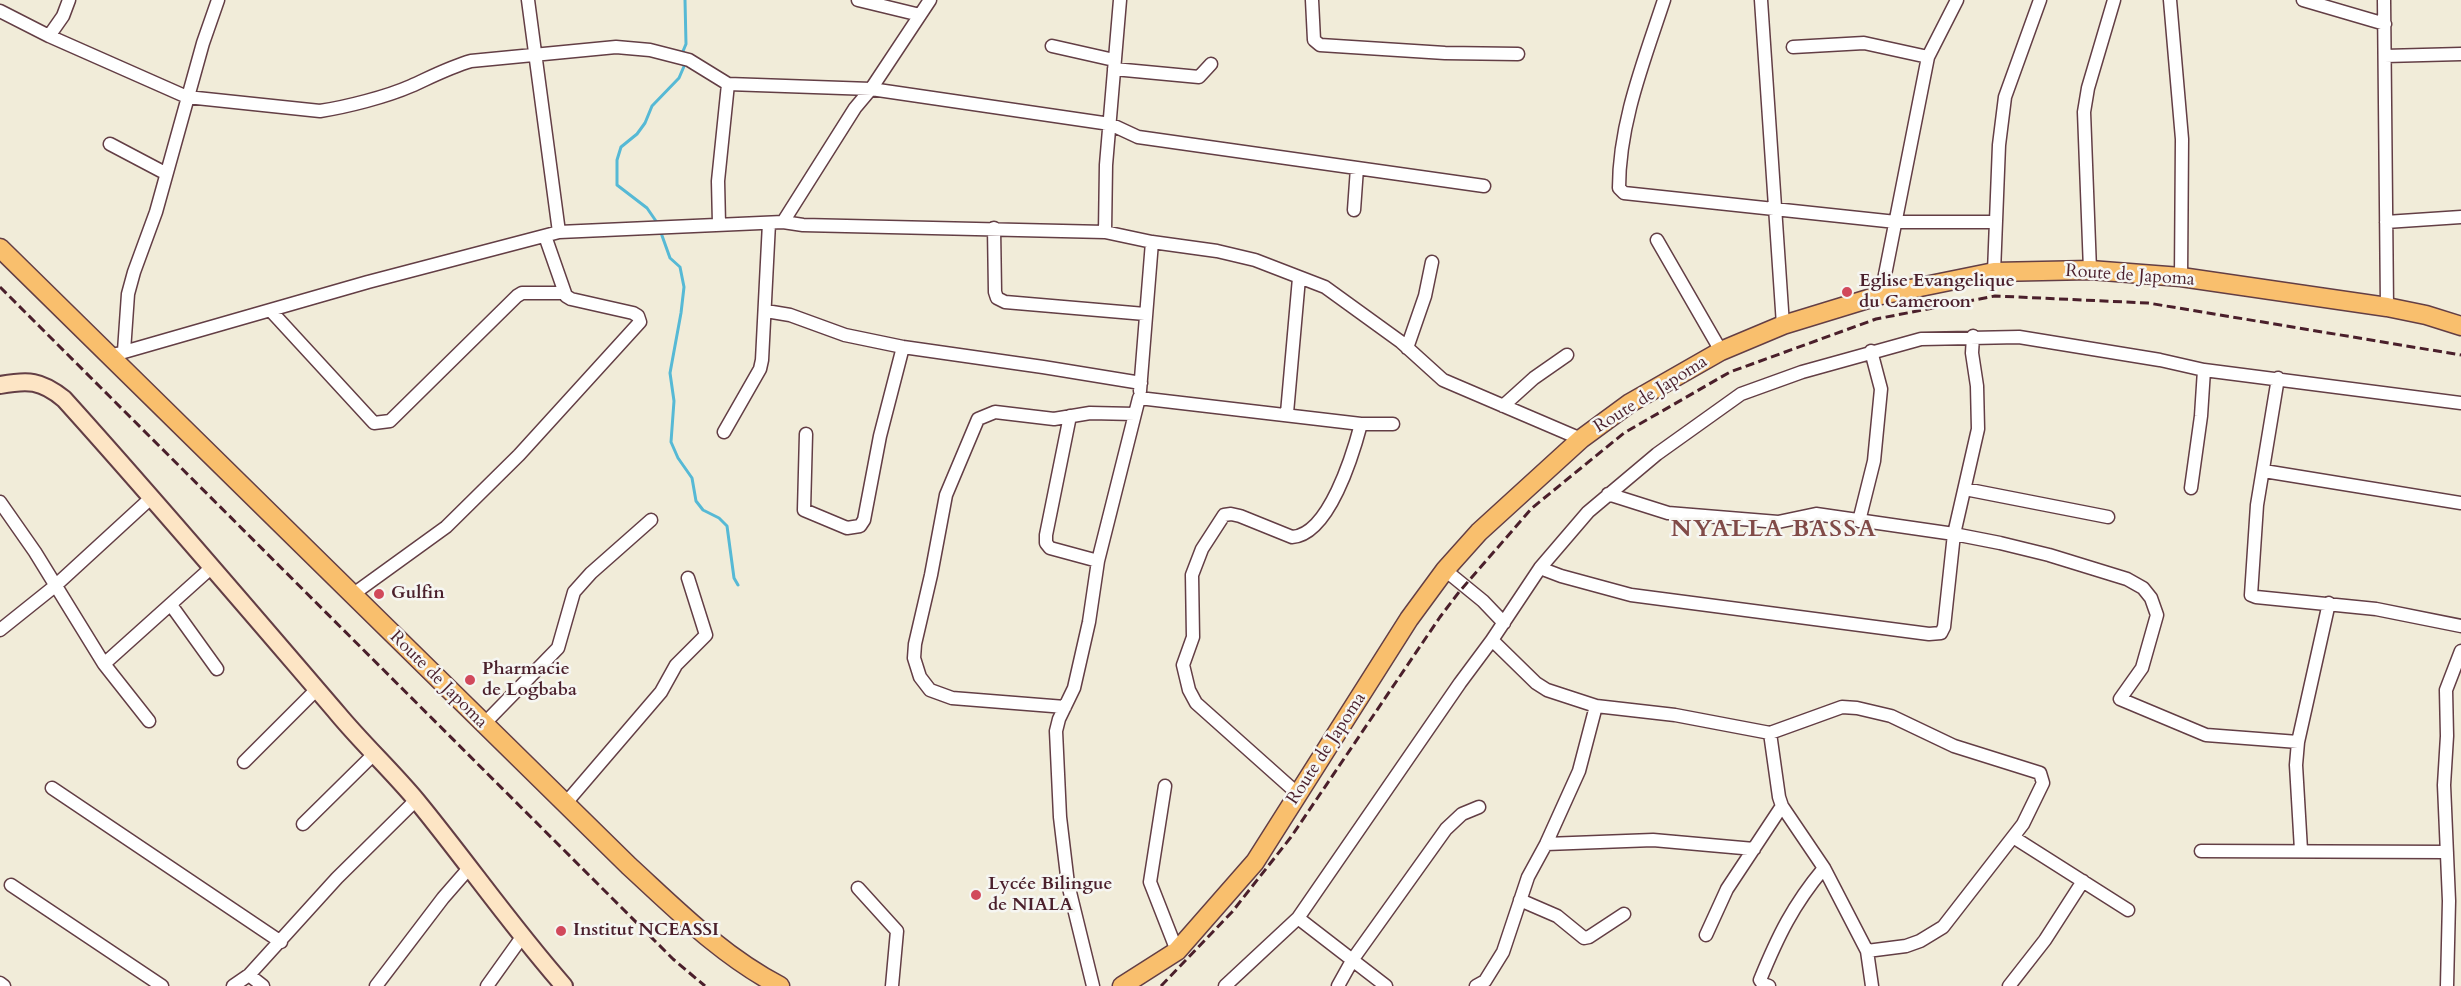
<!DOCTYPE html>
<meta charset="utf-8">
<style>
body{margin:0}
canvas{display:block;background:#f1ecd9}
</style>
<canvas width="2461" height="986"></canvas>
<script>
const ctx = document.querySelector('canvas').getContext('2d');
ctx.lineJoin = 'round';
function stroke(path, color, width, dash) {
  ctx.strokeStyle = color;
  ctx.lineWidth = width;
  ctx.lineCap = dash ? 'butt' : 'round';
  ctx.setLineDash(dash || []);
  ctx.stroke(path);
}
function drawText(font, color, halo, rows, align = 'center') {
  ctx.font = font + ' Cardo,serif';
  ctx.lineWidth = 5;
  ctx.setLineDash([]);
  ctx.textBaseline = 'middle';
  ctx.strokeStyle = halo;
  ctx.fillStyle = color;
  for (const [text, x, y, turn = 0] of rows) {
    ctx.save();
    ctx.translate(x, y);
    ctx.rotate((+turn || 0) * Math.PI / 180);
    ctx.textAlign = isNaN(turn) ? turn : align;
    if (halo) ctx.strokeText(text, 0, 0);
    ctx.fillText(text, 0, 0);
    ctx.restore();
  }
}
stroke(new Path2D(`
 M681,56L686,44L685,0
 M658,224L647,208L617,185V160L621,147L637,134L645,123L652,106L679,78L685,64
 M660,230L670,258L680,267L684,287L681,313L670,373L674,401L671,442L678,458L692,478L696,501L703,510L719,518L727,526L734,578L738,585`), '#56b9d5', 3);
const street = new Path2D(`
 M528,0L559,232
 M858,0L920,15
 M1312,0L1314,40L1320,45L1445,53L1518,54
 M1664,0C1644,61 1619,123 1619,188L1624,193L1896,222H1996
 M1761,0L1783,325
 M2170,0L2182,139L2181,277
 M2303,0L2385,24
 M2384,0L2387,307
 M0,11L49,36L187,97L320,111C346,107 386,97 411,86C431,77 450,67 471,61L616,47L650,50L689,60L728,84L871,89L1110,124L1138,137L1484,186
 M49,36L63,16L69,0
 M1052,46L1114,60
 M1793,47L1864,43L1928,57
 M2385,56L2461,54
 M1114,69L1199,77L1211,64
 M110,144L165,173
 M1354,210L1357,168
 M783,222L855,108L871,89L930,0
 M2386,222L2461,217
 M719,224L718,181L728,84
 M994,228L995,292L997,298L1005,302L1145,314
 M1105,232L1106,165L1120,0
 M1657,240L1721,351
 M2090,270L2084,112L2088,88L2114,0
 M1994,272L1999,145L2005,97L2040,0
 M1881,295L1928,57L1957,0
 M271,311L374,423L390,421L517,296L522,293H564
 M766,311L790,315L845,335L903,347L1043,367L1141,383
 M1407,348L1425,296L1432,262
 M124,351L128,294L134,272L156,212L203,43L218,0
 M110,356L368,282L559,232L783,222L803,225L1105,232L1152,242L1217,251L1255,260L1325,287L1401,342L1443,380L1581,439
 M2204,370L2461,403
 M2278,378L2257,505L2251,595L2256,597L2376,609L2461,626
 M1140,391L1152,242
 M1503,406L1534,378L1567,355
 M1287,413L1299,278
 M1070,416L1046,535V543L1050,548L1098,561
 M724,432L760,369L762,360L769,223
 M806,434L804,510L847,528L860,526L864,520L880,436L903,347
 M2264,471L2461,503
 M1965,489L2108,517
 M1608,494L1668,513L1778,522L1816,514L1954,534L2000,543L2049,555L2127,579L2143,588L2151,598L2157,615L2142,668L2120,699L2206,735L2298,742
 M0,502L35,552L104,664L149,721
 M1859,521L1874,461L1881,389L1871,351
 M1540,568L1561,576L1631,595L1929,634L1941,633L1944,627L1954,534L1978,429L1977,386L1972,353L1973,336
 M1445,570L1483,601L1504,623
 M352,595L446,527L519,455L640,322L638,316L633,313L571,299L566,296L545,236
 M171,605L217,669
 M0,630L55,586L152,497
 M104,664L212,567
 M1596,706L1547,690L1536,683L1492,640L1540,568L1588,512L1657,454L1741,394L1802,372L1921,339L2019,337L2160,360L2204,370L2201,416L2191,488
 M1065,707L952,698L930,690L920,677L914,658L915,644L931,575L946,495L978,419L995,412L1054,419L1090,413L1135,414
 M483,725L558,648L574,592L591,573L651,520
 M1770,733L1842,707L1857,708L1891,716L1954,746L2040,773L2043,783L2023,824L1943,927L1920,941L1906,946L1867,951
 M244,762L317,689
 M1165,786L1150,882L1177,951
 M52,788L281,942
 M1298,794L1196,703L1189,690L1183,665L1193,637L1192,575L1202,549L1224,515L1231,514L1240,516L1292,537C1329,535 1353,454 1361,424
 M565,804L661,692L676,665L706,635L688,578
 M303,824L374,754
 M2013,837L2128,910
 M1546,844L1653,840L1754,849
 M2301,850L2296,765L2298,742L2329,603
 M2201,851L2447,852
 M11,885L162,986
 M858,888L897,931L892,986
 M1520,900L1557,916L1584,938L1589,937L1624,914
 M1298,918L1386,986
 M1706,935L1727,889L1782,806
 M249,975L263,986
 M0,983L4,986
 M233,986L249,975L337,878L416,800
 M376,986L443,898L470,867
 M487,986L522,937
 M1093,986L1068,884L1060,817L1056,731L1059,719L1074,688L1089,622L1098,561L1139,398L1361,424H1393
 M1225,986L1298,918L1460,683L1492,640
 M1338,986L1353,959L1446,829L1462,814L1479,807
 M1476,986L1485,981L1503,952L1528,877L1546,844L1579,771L1596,706L1675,715L1770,733L1779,797L1782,806L1824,868L1867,951L1872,986
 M1769,986L1763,984L1760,980C1778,936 1793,905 1824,868
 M2009,986L2045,940L2083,881
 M2447,986L2449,901L2444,785L2447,736L2446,690L2461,651`);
const secondary = new Path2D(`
 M0,385C28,380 41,380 64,399C157,502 247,608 338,714C363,744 392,771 417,801C467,862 512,927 564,986`);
const primary = new Path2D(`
 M0,248L629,866C677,910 722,956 780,986
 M1122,986L1177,951L1255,862L1409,619L1445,570L1479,532L1581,439L1630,403L1721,351L1783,325L1881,295L1994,272L2090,270L2181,277L2387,307L2426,315L2461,326`);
stroke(street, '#633e45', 15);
stroke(secondary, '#633e45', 20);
stroke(primary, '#633e45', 21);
stroke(street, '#fff', 12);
stroke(secondary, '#fde5c5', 16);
stroke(primary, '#f9bf6d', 18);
stroke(new Path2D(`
 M0,287L673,959L705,986
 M1161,986L1232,912L1291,837L1440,617L1459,592L1532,508L1624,433L1730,372L1876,319L1995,296L2148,303L2461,355`), '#4a1f2b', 3, [9, 4.5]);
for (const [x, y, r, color] of [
 [1847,292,6,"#d1495b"],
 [379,594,6,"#d1495b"],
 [470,680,6,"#d1495b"],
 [976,895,6,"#d1495b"],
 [561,931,6,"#d1495b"]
]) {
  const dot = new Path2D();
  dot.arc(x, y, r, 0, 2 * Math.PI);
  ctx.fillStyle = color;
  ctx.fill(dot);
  stroke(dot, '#f6f6f2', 2);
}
drawText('18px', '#4a1f2b', '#f6f6f2', [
 ["Route de Japoma",2130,276,4],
 ["Route de Japoma",1651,395,-32],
 ["Route de Japoma",438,680,45],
 ["Route de Japoma",1327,749,-57]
]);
drawText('bold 18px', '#4a1f2b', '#f6f6f2', [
 ["Eglise Evangelique",1859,282],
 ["du Cameroon",1859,303],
 ["Gulfin",391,594],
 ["Pharmacie",482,670],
 ["de Logbaba",482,691],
 ["Lycée Bilingue",988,885],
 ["de NIALA",988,906],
 ["Institut NCEASSI",573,931]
], 'left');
ctx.letterSpacing = '1.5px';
drawText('bold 24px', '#814b48', '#f6f6f2', [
 ["NYALLA BASSA",1774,530]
]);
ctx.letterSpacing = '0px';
</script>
